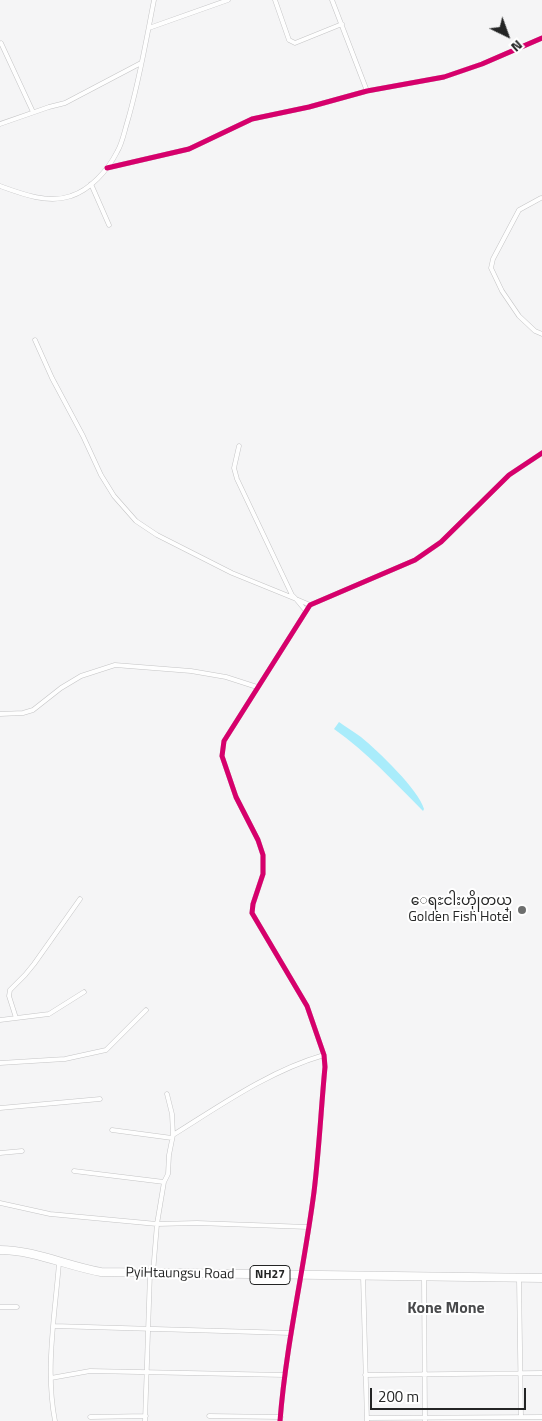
<!DOCTYPE html>
<meta charset="utf-8">
<style>
body{margin:0}
#map{position:relative;width:542px;height:1421px;overflow:hidden;background:#f5f5f6;font-family:"Titillium Web",sans-serif}
canvas{display:block}
.north{position:absolute;left:482px;top:10px;width:50px;height:50px;-webkit-text-stroke:4px #fff;paint-order:stroke;rotate:138deg;font-size:14px;font-weight:700;line-height:20px;text-align:center;color:#242525}
.north::after{content:'';display:block;margin:auto;width:18px;height:22px;background:#242525;clip-path:polygon(50% 0,100% 100%,50% 72%,0 100%)}
.scale{position:absolute;left:370px;top:1388px;width:156px;height:22px;box-sizing:border-box;border:2px solid #242525;border-top:0;padding-left:6px;font-size:15px;line-height:18px;white-space:nowrap;color:#242525;-webkit-text-stroke:4px #fff;paint-order:stroke}
</style>
<div id="map">
<canvas width="542" height="1421"></canvas>
<div class="north">N</div>
<div class="scale">200 m</div>
</div>
<script>
const ctx = document.querySelector('canvas').getContext('2d');
ctx.lineJoin = 'round';
function fillPath(path, color) {
  ctx.fillStyle = color;
  ctx.fill(path, 'evenodd');
}
function stroke(path, color, width, dash) {
  ctx.strokeStyle = color;
  ctx.lineWidth = width;
  ctx.lineCap = dash ? 'butt' : 'round';
  ctx.setLineDash(dash || []);
  ctx.stroke(path);
}
function drawText(font, color, halo, rows, align = 'center') {
  ctx.font = font + ' "Titillium Web","Noto Sans Myanmar",sans-serif';
  ctx.lineWidth = 4;
  ctx.setLineDash([]);
  ctx.textBaseline = 'middle';
  ctx.strokeStyle = halo;
  ctx.fillStyle = color;
  for (const [text, x, y, turn = 0] of rows) {
    ctx.save();
    ctx.translate(x, y);
    ctx.rotate((+turn || 0) * Math.PI / 180);
    ctx.textAlign = isNaN(turn) ? turn : align;
    if (halo) ctx.strokeText(text, 0, 0);
    ctx.fillText(text, 0, 0);
    ctx.restore();
  }
}
fillPath(new Path2D(`
 M339,722C346,727 354,732 361,737C378,751 419,790 424,809L423,811C394,782 367,752 334,729Z`), '#a9ecfb');
const street = new Path2D(`
 M275,0L289,40L295,43L342,24
 M332,0L367,91
 M149,28L228,0
 M1,43L33,112
 M0,124L49,107L65,103L141,63
 M107,168L189,149L252,119L309,107L367,91L444,77L482,64L542,38
 M91,184L109,225
 M0,186C22,194 48,204 71,196C90,190 108,170 117,152C122,144 124,133 127,123C139,83 146,41 154,0
 M541,198L519,210L493,259L491,268L502,291L519,316L535,331L542,334
 M35,340L52,378L83,436L101,475L114,496L136,521L157,535L232,573L296,599L306,611
 M239,446L234,468L237,479L292,595L296,599L310,605
 M0,714L23,713L33,710L61,688L81,676L115,665L191,671L226,677L257,687
 M16,1018L9,996L10,990L25,975L34,964L80,899
 M0,1020L49,1014L84,992
 M0,1063L65,1059L106,1050L146,1010
 M0,1108L100,1099
 M112,1130L172,1138
 M173,1135C221,1105 269,1071 324,1055
 M0,1153L22,1151
 M74,1171L164,1182
 M0,1203L50,1214L157,1224L197,1223L308,1227
 M153,1273L157,1224L164,1182L168,1174L169,1155L173,1135L172,1114L167,1094
 M363,1276L367,1421
 M424,1277L425,1421
 M519,1278L521,1417
 M0,1307H17
 M54,1326L290,1333
 M365,1375L542,1373
 M51,1378L90,1371L285,1375
 M209,1416L281,1417
 M90,1417L146,1416
 M367,1418L542,1417
 M55,1421C45,1370 55,1314 59,1263
 M145,1421L150,1273
 M280,1421C286,1344 304,1269 314,1192C319,1151 321,1109 325,1067L324,1055L307,1006L252,913L253,904L263,874V855L258,840L236,797L222,756L224,741L310,605L415,560L441,542L509,475L542,453`);
const highway = new Path2D(`
 M0,1250C34,1250 67,1266 101,1272L542,1278`);
stroke(street, '#c4c4c5', 5);
stroke(highway, '#c4c4c5', 9);
stroke(street, '#fefefe', 4);
stroke(highway, '#fefefe', 8);
stroke(new Path2D(`
 M107,168L189,149L252,119L309,107L367,91L444,77L482,64L542,38
 M280,1421C286,1344 304,1269 314,1192C319,1151 321,1109 325,1067L324,1055L307,1006L252,913L253,904L263,874V855L258,840L236,797L222,756L224,741L310,605L415,560L441,542L509,475L542,453`), '#d6006c', 5);
for (const [x, y, r, color] of [
 [522,910,5,"#6d6e6e"]
]) {
  const dot = new Path2D();
  dot.arc(x, y, r, 0, 2 * Math.PI);
  ctx.fillStyle = color;
  ctx.fill(dot);
  stroke(dot, '#fff', 2);
}
for (const [x, y, w] of [
 [270,1275,40]
]) {
  const box = new Path2D();
  box.roundRect(x - w / 2, y - 9.5, w, 19, 4);
  ctx.fillStyle = '#fff';
  ctx.fill(box);
  stroke(box, '#242525', 1);
}
drawText('bold 12px', '#242525', null, [
 ["NH27",270,1275]
]);
drawText('14px', '#242525', '#fff', [
 ["ေရႊငါးဟိုုတယ္",512,902],
 ["Golden Fish Hotel",512,918]
], 'right');
drawText('14px', '#242525', '#fff', [
 ["PyiHtaungsu Road",180,1274,1]
]);
drawText('bold 16px', '#494a4c', '#fff', [
 ["Kone Mone",446,1309]
]);
</script>
